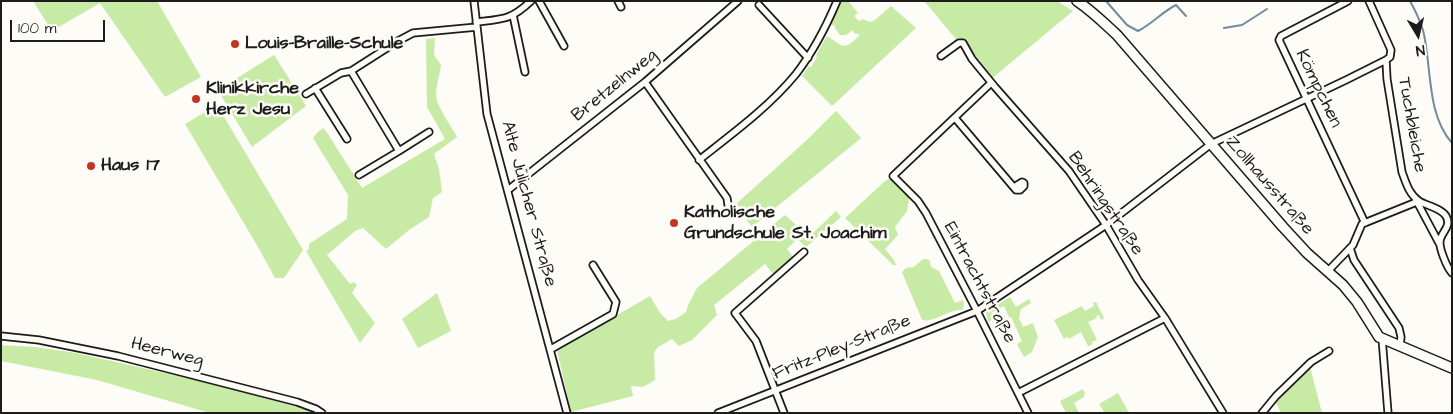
<!DOCTYPE html>
<meta charset="utf-8">
<style>
body{margin:0}
#map{position:relative;width:1453px;height:414px;overflow:hidden;background:#fdfcf7;font-family:"Architects Daughter",sans-serif}
canvas{display:block}
.frame{position:absolute;inset:0;border:2px solid #1c1c1c;pointer-events:none}
.north{position:absolute;left:1393px;top:10px;width:50px;height:50px;-webkit-text-stroke:4px #fdfcf7;paint-order:stroke;rotate:171deg;font-size:14px;font-weight:700;line-height:20px;text-align:center;color:#1c1c1c}
.north::after{content:'';display:block;margin:auto;width:18px;height:22px;background:#1c1c1c;clip-path:polygon(50% 0,100% 100%,50% 72%,0 100%)}
.scale{position:absolute;left:10px;top:20px;width:95px;height:22px;box-sizing:border-box;border:2px solid #1c1c1c;border-top:0;padding-left:6px;font-size:15px;line-height:18px;white-space:nowrap;color:#1c1c1c;-webkit-text-stroke:4px #fdfcf7;paint-order:stroke}
</style>
<div id="map">
<canvas width="1453" height="414"></canvas>
<div class="frame"></div>
<div class="north">N</div>
<div class="scale">100 m</div>
</div>
<script>
const ctx = document.querySelector('canvas').getContext('2d');
ctx.lineJoin = 'round';
function fillPath(path, color) {
  ctx.fillStyle = color;
  ctx.fill(path, 'evenodd');
}
function stroke(path, color, width, dash) {
  ctx.strokeStyle = color;
  ctx.lineWidth = width;
  ctx.lineCap = dash ? 'butt' : 'round';
  ctx.setLineDash(dash || []);
  ctx.stroke(path);
}
function drawText(font, color, halo, rows, align = 'center') {
  ctx.font = font + ' "Architects Daughter",sans-serif';
  ctx.lineWidth = 5;
  ctx.setLineDash([]);
  ctx.textBaseline = 'middle';
  ctx.strokeStyle = halo;
  ctx.fillStyle = color;
  for (const [text, x, y, turn = 0] of rows) {
    ctx.save();
    ctx.translate(x, y);
    ctx.rotate((+turn || 0) * Math.PI / 180);
    ctx.textAlign = isNaN(turn) ? turn : align;
    if (halo) ctx.strokeText(text, 0, 0);
    ctx.fillText(text, 0, 0);
    ctx.restore();
  }
}
fillPath(new Path2D(`
 M33,1H157L201,77L165,97L100,3L52,31Z
 M840,1H848L858,13L854,16L859,21L863,19L870,22L875,20L891,6L916,28L832,106L802,76L809,66L811,67L817,57L816,55L827,36C845,48 844,50 860,35L854,33L853,30L846,35H840L835,28V26L830,24Z
 M926,1H1057L1073,11L990,80L925,2Z
 M435,38L434,55L441,65C440,76 434,89 437,101C440,110 452,128 457,137L434,154L439,169L442,192L433,198L429,217L409,230L386,249L363,228L355,231L327,255L350,284L354,282L357,285L352,293L375,323L360,343L306,251L309,249V244L347,219L348,195L313,138L318,132L323,128L326,131L362,188L445,139L427,107L426,39Z
 M274,55L306,106L252,147L222,97C222,92 222,89 226,85Z
 M217,105L303,250L284,278H275L258,247L185,124Z
 M836,111L861,138L752,227L735,205L808,139Z
 M893,177L910,193L907,211L895,227L898,235L885,249L894,260L896,265H893L845,218L885,181Z
 M836,211L841,217L806,247L797,239L787,249L793,257L774,275L765,264L714,305L717,315L692,340L679,346L672,339L658,347L654,352L655,380L643,387L631,386L633,396L571,412L557,350L650,296L660,313L668,321L676,319L686,312L688,305L697,288L785,215L795,224L811,235Z
 M923,259H927L930,261L931,267L939,271L955,303L963,300L964,306L962,310C948,309 935,323 922,320L902,272L906,268L914,267Z
 M437,293L451,331L418,348L402,319Z
 M1010,297L1016,307L1029,299L1031,303L1021,309L1019,318L1023,327L1033,323L1038,337L1032,352L1024,357L1017,344L1022,341L1011,317H1009L1004,306L991,313L994,319L988,322L986,312Z
 M1096,302L1104,318L1101,320L1099,315L1096,316L1097,318L1088,322L1097,340L1092,342L1093,344L1088,346L1081,332L1069,339L1068,337L1064,339L1054,320L1082,306L1085,311L1094,306L1093,303Z
 M1,345L35,347L76,353L200,381L309,410L313,413H210L97,380L1,361Z
 M1310,367L1322,413H1281L1275,401Z
 M1083,389L1085,393L1084,397L1074,403L1079,413H1066L1060,401Z
 M1118,393L1129,413H1105L1099,404Z`), '#c7eba4');
stroke(new Path2D(`
 M1106,1L1127,25L1138,31C1152,24 1162,12 1176,5L1186,16
 M1410,1C1415,10 1420,21 1423,30C1432,66 1426,114 1452,143
 M1224,28L1242,25L1267,9`), '#728c9f', 2);
const street = new Path2D(`
 M474,1L487,114L567,413
 M539,1L564,46
 M618,1L621,7
 M1348,1L1281,36L1279,40L1365,223
 M759,5L808,58
 M513,15L525,72
 M476,22C503,19 511,20 531,1
 M941,56L959,43H963L972,59L995,87L1069,171L1106,225L1138,280L1165,318L1223,413
 M1386,60L1387,79L1402,172C1406,183 1409,194 1419,201C1427,206 1441,208 1446,216C1452,227 1441,232 1440,241C1439,248 1447,268 1452,273
 M351,71L399,151L429,132
 M645,82L727,198L728,205
 M991,83L893,176L918,201L926,213L977,311L1028,413
 M315,88L347,139
 M306,94L341,73L351,71L398,41L413,33L477,27
 M955,118L1016,190H1020L1024,186V183L1022,182L1014,187
 M699,160C732,134 769,107 796,74C813,52 826,27 837,1
 M359,175L399,151
 M508,190L645,82L738,1
 M1416,200L1440,245
 M1350,248L1354,260L1399,328L1401,337L1400,346
 M1328,271L1353,245L1362,224L1419,201
 M1,336L39,340L118,356L297,402L316,409L322,413
 M1382,338L1388,413
 M551,349L613,314L616,302L593,265
 M1018,393L1165,318
 M718,413L977,311L1106,225L1211,144L1346,80L1386,60L1390,57L1391,50L1369,1
 M784,413L756,341L735,313L804,252
 M1262,413L1276,396L1311,362L1329,351`);
const secondary = new Path2D(`
 M1077,1C1092,11 1104,23 1117,35L1283,227L1307,253L1343,285L1357,302L1379,337L1452,368`);
stroke(street, '#1c1c1c', 9);
stroke(secondary, '#1c1c1c', 12);
stroke(street, '#fdfcf7', 5.5);
stroke(secondary, '#fdfcf7', 9);
for (const [x, y, r, color] of [
 [235,44,5,"#c8321e"],
 [196,99,5,"#c8321e"],
 [91,166,5,"#c8321e"],
 [674,223,5,"#c8321e"]
]) {
  const dot = new Path2D();
  dot.arc(x, y, r, 0, 2 * Math.PI);
  ctx.fillStyle = color;
  ctx.fill(dot);
  stroke(dot, '#fdfcf7', 2);
}
drawText('bold 18px', '#1c1c1c', '#fdfcf7', [
 ["Louis-Braille-Schule",245,44],
 ["Klinikkirche",206,89],
 ["Herz Jesu",206,110],
 ["Haus 17",101,166],
 ["Katholische",684,213],
 ["Grundschule St. Joachim",684,234]
], 'left');
drawText('18px', '#1c1c1c', '#fdfcf7', [
 ["Bretzelnweg",615,86,-39],
 ["Kömpchen",1318,89,64],
 ["Tuchbleiche",1411,125,80],
 ["Zollhausstraße",1269,186,49],
 ["Alte Jülicher Straße",528,204,75],
 ["Behringstraße",1105,204,56],
 ["Eintrachtstraße",979,283,62],
 ["Fritz-Pley-Straße",842,348,-22],
 ["Heerweg",167,353,14]
]);
</script>
